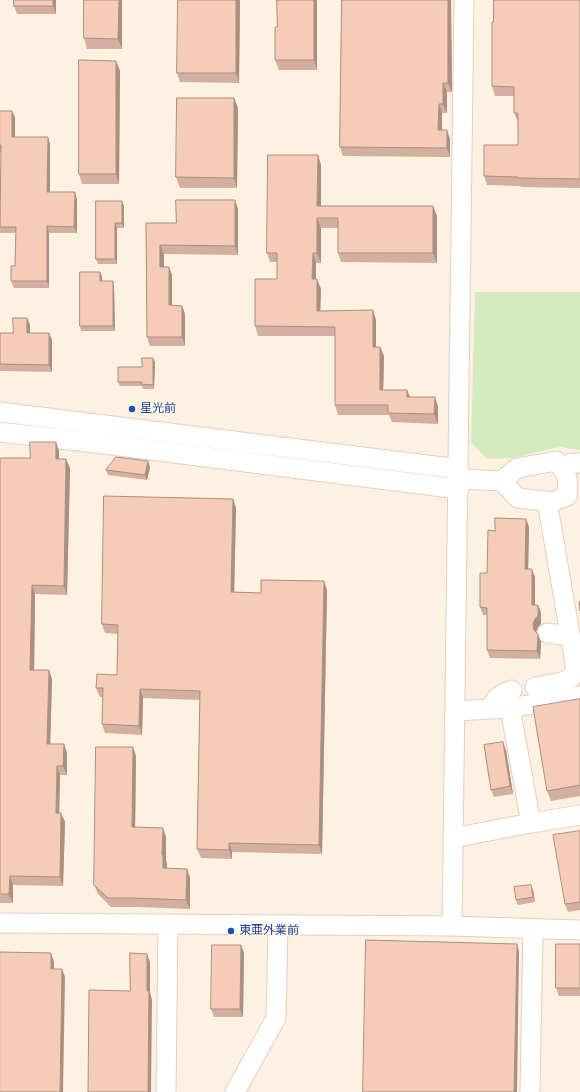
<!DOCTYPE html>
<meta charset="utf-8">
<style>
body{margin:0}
canvas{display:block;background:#fdf1e1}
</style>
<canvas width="580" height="1092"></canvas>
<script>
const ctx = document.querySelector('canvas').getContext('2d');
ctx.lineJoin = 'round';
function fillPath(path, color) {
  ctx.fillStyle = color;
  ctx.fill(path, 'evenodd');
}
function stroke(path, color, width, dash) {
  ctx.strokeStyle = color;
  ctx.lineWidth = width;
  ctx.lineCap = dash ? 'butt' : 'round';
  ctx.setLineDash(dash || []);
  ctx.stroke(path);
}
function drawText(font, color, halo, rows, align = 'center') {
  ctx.font = font + ' "Roboto Condensed","Noto Sans JP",sans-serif';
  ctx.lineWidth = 3;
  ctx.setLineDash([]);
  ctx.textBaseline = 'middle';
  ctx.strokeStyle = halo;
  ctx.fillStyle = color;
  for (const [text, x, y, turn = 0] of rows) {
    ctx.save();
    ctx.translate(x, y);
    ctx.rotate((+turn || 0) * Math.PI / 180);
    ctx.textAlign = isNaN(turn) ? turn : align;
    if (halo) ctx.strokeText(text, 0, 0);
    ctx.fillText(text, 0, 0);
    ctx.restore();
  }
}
fillPath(new Path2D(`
 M475,292H580V450L560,447L512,458L487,459L471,442Z`), '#d4ebbf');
const minor = new Path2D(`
 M0,412L459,469
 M0,432L87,442L459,489
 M564,469L571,463H580
 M459,479L502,481L518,498L552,502L567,496C569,480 568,473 556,461L517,468L502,481
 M547,633L570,636
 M535,687L562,682L571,678L576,669L547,501
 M491,709C496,696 500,695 512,690
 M455,711L510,708
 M531,823L580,815
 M453,838L531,823L510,708L580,696
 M0,923L452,926L580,930
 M452,926L464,0
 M166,1092L168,924
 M235,1092L276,1018L278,925
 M530,1092L533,929`);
stroke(minor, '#e4cec0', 21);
stroke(minor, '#fff', 19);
fillPath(new Path2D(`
 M14,0H56V14H17L14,6Z
 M84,0H122V49H87L84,38Z
 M240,0L239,83L180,82L177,73Z
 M317,0V70H279L275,60L277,27Z
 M342,0H451L452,92H447V113H442V130L450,139V157L343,156L340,147Z
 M580,0V188L521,187L520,186L487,185L484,176L518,145V122L514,113V96H495L492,86Z
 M116,61L120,71L119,184H82L79,174Z
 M234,98L238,108L237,188H180L176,177Z
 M0,111L15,117V137L50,144V192L77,199V233H49V288H14L11,281L15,266L16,233H0L1,152H0Z
 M318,155L321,165V206H433L437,216V263L341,262L338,253V228H321V263H316V279L321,289L320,311L376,320V347H380L384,356L383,390H407L410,397H435L438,407V424L392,422L389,415H338L335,405V336H258L255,326L277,279V262H270L267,253Z
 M124,206V228H117V264H98L96,259Z
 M238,209V255L164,254V267H169L172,275V305L182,306L185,314V346H150L147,337L146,223H176Z
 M100,272L102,277V281L114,286L115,331H81L80,326Z
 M27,318L30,325V333H49L52,340V372L0,371V333H13Z
 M155,362L154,389H143L142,386H120L118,382L142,367Z
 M59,451V459L70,468L67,595L35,594L34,670H49L52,679L50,744H64L67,753V775H60L59,813H61L65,822L63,886L13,885V903H0V458H30Z
 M150,467L147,480L108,475L106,470Z
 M233,499L236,508L234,592L261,593L327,590L322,854L232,852V859L201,858L197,849L200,700L143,698L142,735L105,733L102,724L103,697H100L96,688L117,675L118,634L105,633L102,624Z
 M526,519L529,527L528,569L535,577V605H538L541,613V624L538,627L536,632L541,642L540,659L490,658L487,650V615H483L480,607L487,573L495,531Z
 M580,699V796L551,801L547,791Z
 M506,750L513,794L494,797L491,790Z
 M136,756L135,827L166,837V861L167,864V869H187L190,878V909L137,907H111L98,894L94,885Z
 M580,831V910L568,912L565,904Z
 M533,890L535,902L518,905L516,900Z
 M580,944V996H559L556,988Z
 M241,945L244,953L243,1017H214L211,1009Z`), '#d2af9e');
fillPath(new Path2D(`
 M53,0H56V14L53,6Z
 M119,0H122V49L118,39Z
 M236,0H240L239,83L236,73Z
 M314,0H317V70L314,60Z
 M448,0H451L452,92L448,83Z
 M116,61L120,71L119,184L116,174Z
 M443,83L447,92V113L443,104Z
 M234,98L238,108L237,188L234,178Z
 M439,104L442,113V139L438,130Z
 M12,111L15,117V144L12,137Z
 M447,130L450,139V157L447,148Z
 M48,137L50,144V199L47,192Z
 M318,155L321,165V215L317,206Z
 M75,192L77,199V233L74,227Z
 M235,200L238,209V255L235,246Z
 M122,201L124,206V228L122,223Z
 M433,206L437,216V263L433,253Z
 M317,218L321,228V263L317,253Z
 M115,223L117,228V264L115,259Z
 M47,226L49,233V288L47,281Z
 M160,245L164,254V275L160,267Z
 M313,253L316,263V289L312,279Z
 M169,267L172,275V314L169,305Z
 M100,272L102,277V286L100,281Z
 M317,279L321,289L320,321L317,311Z
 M113,281L114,286L115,331L113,326Z
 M182,306L185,314V346L182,337Z
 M373,310L376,320V356L373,347Z
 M27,318L30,325V340L27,333Z
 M49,333L52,340V372L49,365Z
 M380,347L384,356L383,400L380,390Z
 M153,358L155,362L154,389L153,385Z
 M407,390L411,400L407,397Z
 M435,397L438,407V424L434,414Z
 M56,442L59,451V468L56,459Z
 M66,459L70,468L67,595L64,586Z
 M148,461L150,467L147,480L145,475Z
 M233,499L236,508L234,601L231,592Z
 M526,519L529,527L528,577L525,569Z
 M532,569L535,577V613L532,605Z
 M324,581L327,590L322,854L319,845Z
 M32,585L35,594L34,679L30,670Z
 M538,605L541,613V624L538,627L536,632L534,630L533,624L535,619Z
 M538,634L541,642L540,659L537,651Z
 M49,670L52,679L50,753L47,744Z
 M140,689L143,698L142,735L139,726Z
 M503,742L506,750L513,794L510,786Z
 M64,744L67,753V775L63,766Z
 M133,747L136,756L135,836L132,827Z
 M57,766L60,775L59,822L56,813Z
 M61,813L65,822L63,886L60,877Z
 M163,828L166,837V861L167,864V877L163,868L162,855Z
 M229,843L232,852V859L229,850Z
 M187,869L190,878V909L186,900Z
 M10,876L13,885V903L9,894Z
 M531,885L533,890L535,902L533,897Z
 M517,944L519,952L517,1092H514Z
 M241,945L244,953L243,1017L240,1009Z
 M51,953L54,962V977L51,969Z
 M147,954L150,962V992L152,1000L151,1092H148L147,991Z
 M62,969L65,977L63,1092H60Z`), '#ab8f81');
const building = new Path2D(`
 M14,0H53V6H14Z
 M84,0H119L118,39L84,38Z
 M178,0H236V73H177Z
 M277,0H314V60H275V27H277Z
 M342,0H448V83H443V104H439L438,130H447V148L340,147Z
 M494,0H580V179L518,178V177L484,176V145H518V113H514V87L492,86V22H493Z
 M79,60L116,61V174H79Z
 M177,98H234V178L176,177Z
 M0,111H12V137H48L47,192H75L74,227L47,226V281H11V266H15L16,227H0L1,145H0Z
 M268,155H318L317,206H433V253H338V218H317V253H313L312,279H317V311L373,310V347H380V390H407V397H435L434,414L388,413V405H335V327L255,326V279H277V253H267Z
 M176,200H235V246L160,245V267H169V305L182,306V337H147L146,223H176Z
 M96,201H122V223H115V259H96Z
 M80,272H100V281H113V326H80Z
 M13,318H27V333H49V365L0,364V333H13Z
 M142,358H153V385L141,384L142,382H118V367H142Z
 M30,442H56V459H66L64,586L32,585L30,670H49L47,744H64L63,766H57L56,813H61L60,877L10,876L9,894H0V458H30Z
 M116,457L148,461L145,475L106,470Z
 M104,496L233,499L231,592L261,593V580L324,581L319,845L229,843V850L197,849L200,691L140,689L139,726L102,724L103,688H96L97,674L117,675L118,625L102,624Z
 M495,518L526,519L525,569H532V605H538V616L535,619L533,624L534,630L538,634L537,651L487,650V608L480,607V573H487L488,530L495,531Z
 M580,602V611L579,603Z
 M580,699V785L547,791L533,707Z
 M503,742L510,786L491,790L484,745Z
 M96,747H133L132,827L163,828L162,855H163V868L187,869L186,900L133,898H108L94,885Z
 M580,831V902L565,904L553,835Z
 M531,885L533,897L516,900L514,887Z
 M366,940L517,944L514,1092H363Z
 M556,944H580V988H556Z
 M212,945H241L240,1009H211Z
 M0,952L51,953V969H62L60,1092H0Z
 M130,953L147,954V991H149L148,1092H88L89,990L130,991Z`);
fillPath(building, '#f4ccb8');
stroke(building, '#ab8f81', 1);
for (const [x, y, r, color] of [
 [132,409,4,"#1a4fb4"],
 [231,931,4,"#1a4fb4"]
]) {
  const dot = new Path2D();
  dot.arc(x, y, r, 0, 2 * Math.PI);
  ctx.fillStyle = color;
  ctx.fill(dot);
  stroke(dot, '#fff5e9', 1.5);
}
drawText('12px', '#164399', '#fff5e9', [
 ["星光前",140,409],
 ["東亜外業前",239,931]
], 'left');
</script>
